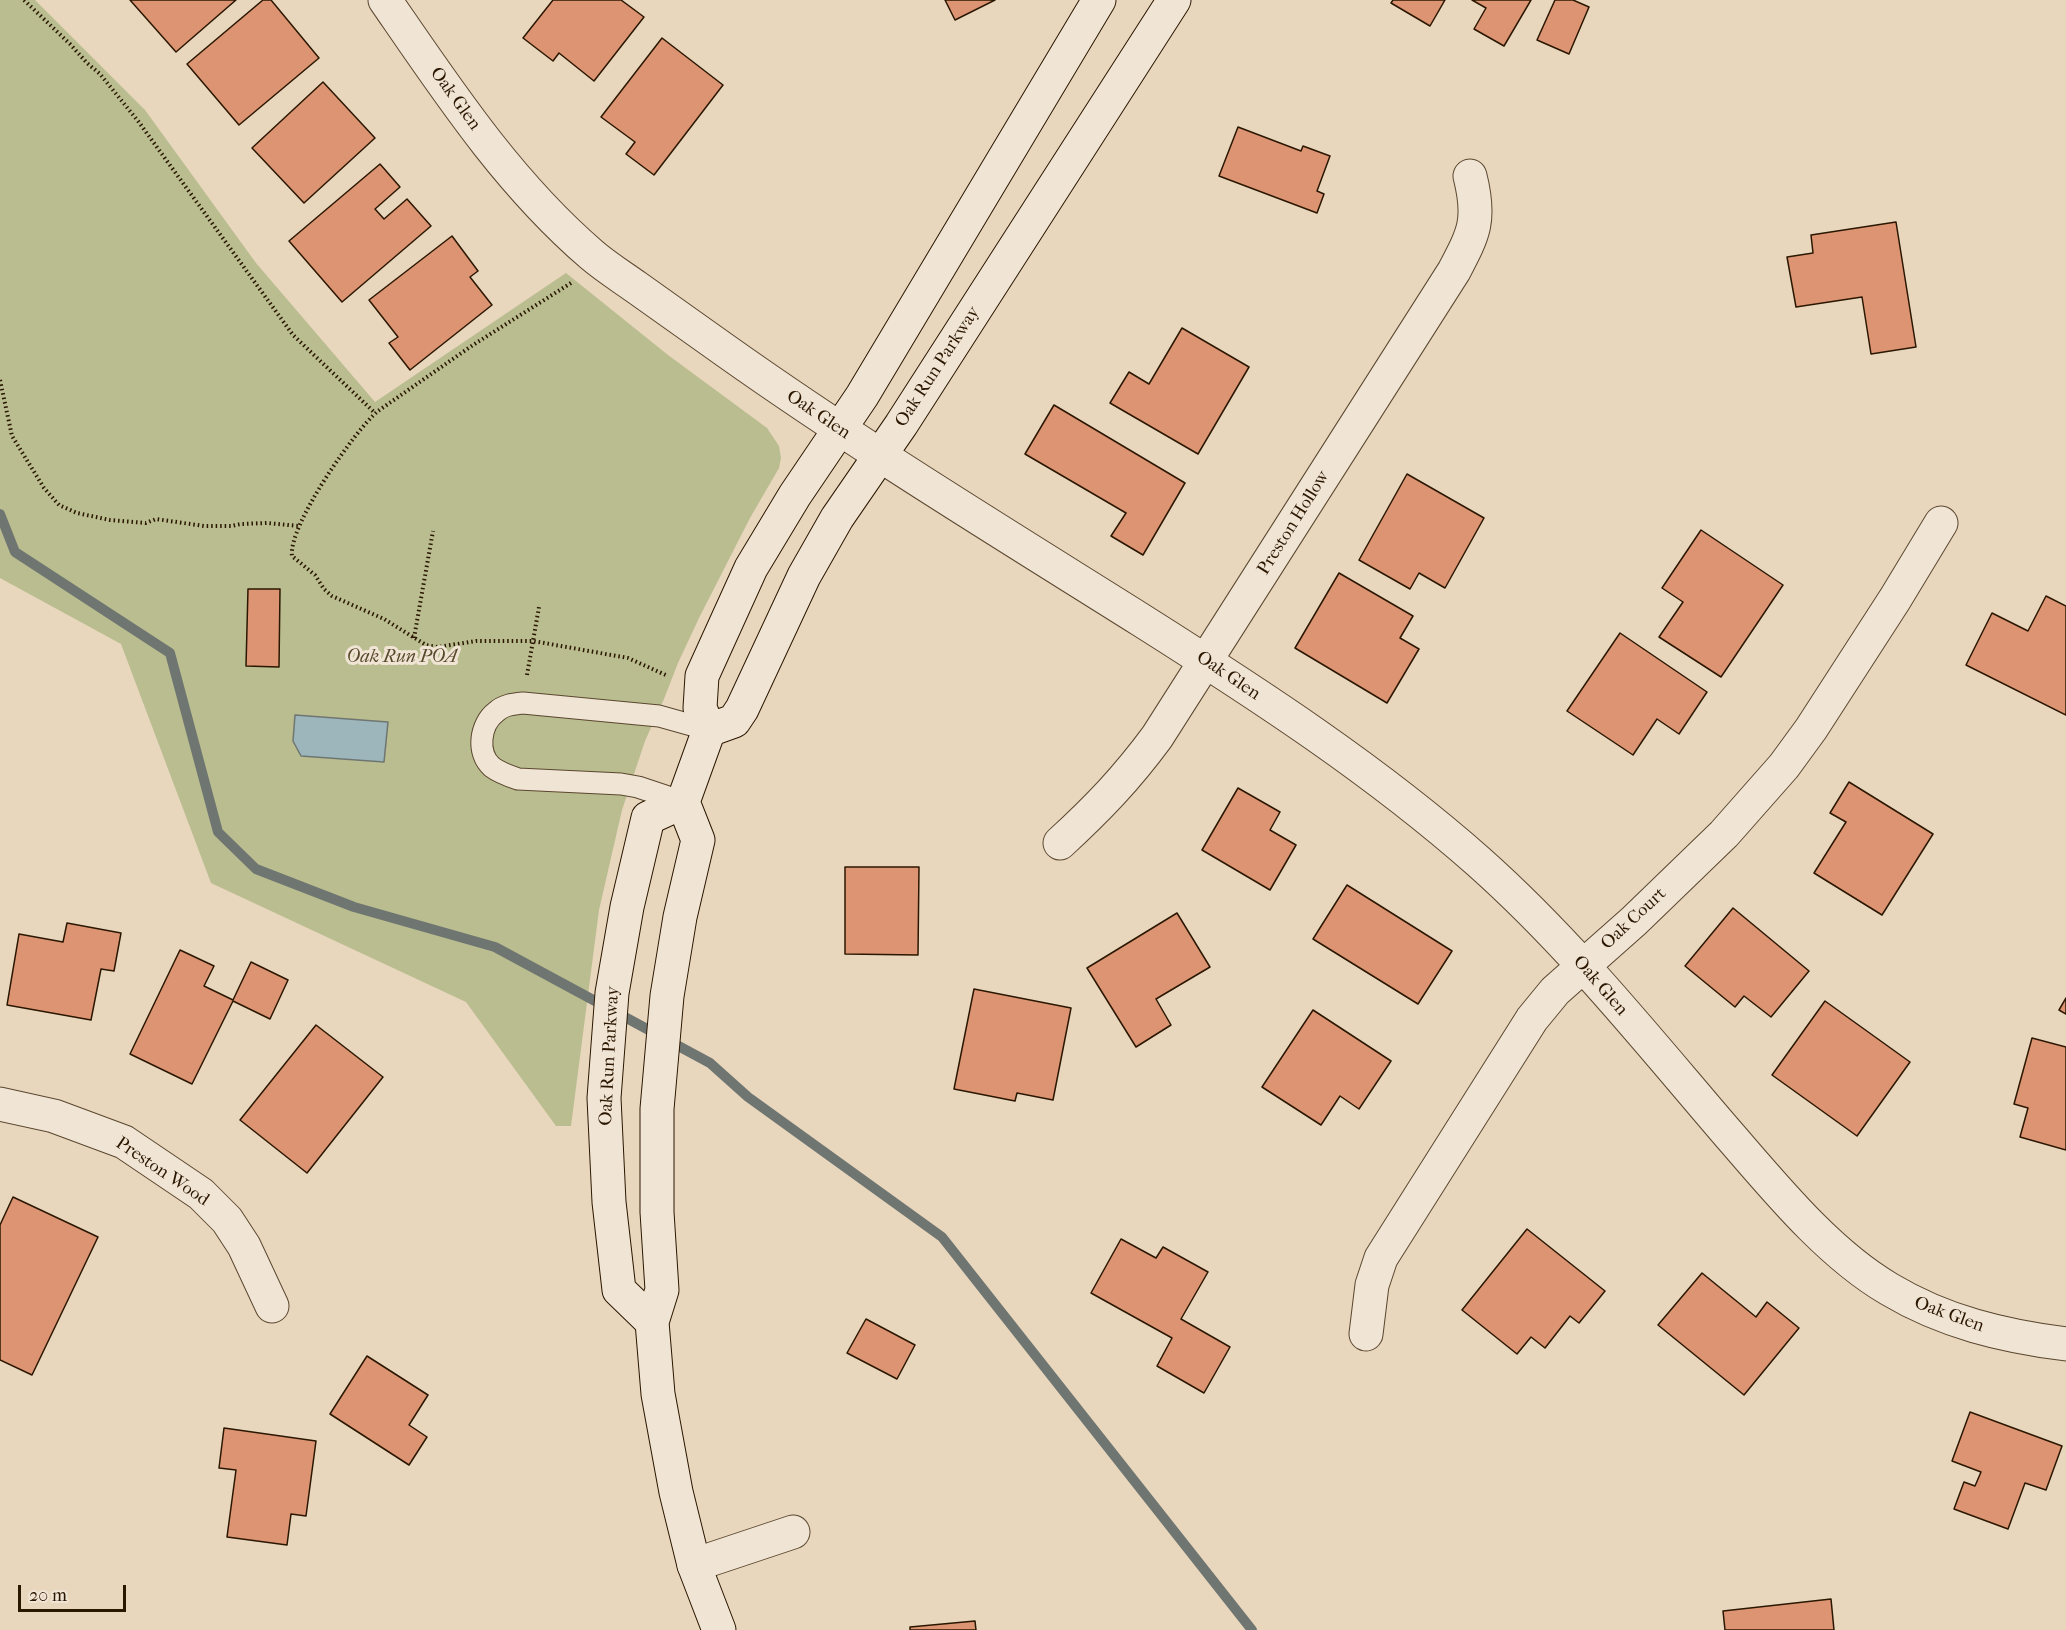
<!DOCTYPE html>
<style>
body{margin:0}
#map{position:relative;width:2066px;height:1630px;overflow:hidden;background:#e8d6bd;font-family:"IM FELL French Canon",serif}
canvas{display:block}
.scale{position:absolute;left:18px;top:1585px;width:108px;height:27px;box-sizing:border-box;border:3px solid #2b1700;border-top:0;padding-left:8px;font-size:18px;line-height:21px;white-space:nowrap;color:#2b1700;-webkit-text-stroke:4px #f0e4d4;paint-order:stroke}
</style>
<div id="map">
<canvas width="2066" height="1630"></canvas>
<div class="scale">20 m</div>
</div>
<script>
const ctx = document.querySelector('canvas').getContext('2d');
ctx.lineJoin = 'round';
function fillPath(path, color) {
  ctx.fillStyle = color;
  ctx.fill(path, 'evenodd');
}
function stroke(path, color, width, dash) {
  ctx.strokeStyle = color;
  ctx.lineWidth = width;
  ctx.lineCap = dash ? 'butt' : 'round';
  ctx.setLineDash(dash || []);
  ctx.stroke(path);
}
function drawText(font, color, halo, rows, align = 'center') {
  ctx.font = font + ' "IM FELL French Canon",serif';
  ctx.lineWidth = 6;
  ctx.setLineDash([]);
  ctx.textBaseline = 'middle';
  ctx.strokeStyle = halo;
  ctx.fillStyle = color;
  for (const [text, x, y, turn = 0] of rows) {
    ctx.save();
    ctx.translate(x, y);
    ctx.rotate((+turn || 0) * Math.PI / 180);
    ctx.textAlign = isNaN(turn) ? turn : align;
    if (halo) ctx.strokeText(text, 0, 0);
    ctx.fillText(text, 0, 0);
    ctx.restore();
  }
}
fillPath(new Path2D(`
 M0,0H35L145,110L256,263L375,402L566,273L668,355L767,428L779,446L781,458L779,468L750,518L699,618L678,663L664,699L645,741L622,810L599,910L571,1126H556L466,1002L211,883L121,644L0,578Z`), '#b9bd8f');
const water = new Path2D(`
 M295,715L388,722L384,762L301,756L293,741Z`);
fillPath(water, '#9cb6bc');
stroke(water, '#6f7671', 1.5);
stroke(new Path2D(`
 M0,514L15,552L170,653L218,832L256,869L354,907L495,947L710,1063L748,1097L942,1237L1252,1630`), '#6f7671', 10);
const building = new Path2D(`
 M130,0H236L176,52Z
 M263,0H271L319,58L239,125L187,64Z
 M553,0H621L644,17L594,81L559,53L553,61L523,38Z
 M945,0H995L955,20Z
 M1393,0H1445L1430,26L1391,3Z
 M1472,0H1531L1504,46L1474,29L1486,8Z
 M1555,0H1573L1589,7L1569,54L1537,40Z
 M662,38L723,85L654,175L626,154L635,142L601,117Z
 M323,82L375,138L304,203L252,148Z
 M1238,127L1301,151L1303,146L1330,156L1317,191L1324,194L1317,213L1219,176Z
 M380,164L400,187L375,209L384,219L407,199L431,226L342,302L289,241Z
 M1896,222L1916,347L1871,354L1862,297L1796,307L1787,257L1813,253L1811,235Z
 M452,236L478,271L470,277L492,305L410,370L389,343L398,337L369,300Z
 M1182,328L1249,367L1198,454L1110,403L1129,372L1149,384Z
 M1054,405L1185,483L1143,555L1111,536L1126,513L1025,454Z
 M1407,474L1484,518L1445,588L1419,573L1410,589L1359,560Z
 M1701,530L1783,585L1721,677L1659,637L1683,602L1662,588Z
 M1339,573L1413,616L1400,638L1419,649L1387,703L1295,648Z
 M248,589H280L279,667L246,666Z
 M2046,596L2066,606V715L1966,665L1992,613L2028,631Z
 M1620,633L1707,692L1679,734L1657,719L1633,755L1567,711Z
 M1849,782L1933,834L1882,915L1814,873L1846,822L1830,813Z
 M1238,788L1280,812L1270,830L1296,845L1270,890L1202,850Z
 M845,867H919L918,955L845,954Z
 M1347,885L1452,951L1418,1004L1313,939Z
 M1733,908L1809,971L1771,1017L1744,996L1735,1007L1685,966Z
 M1177,913L1210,967L1156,999L1171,1025L1136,1047L1087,968Z
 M67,923L121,933L114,971L101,969L91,1020L7,1005L19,934L63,942Z
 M180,950L214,966L204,986L233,1000L251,962L288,980L270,1019L233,1001L192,1084L130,1054Z
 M974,989L1071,1008L1053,1100L1017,1093L1015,1101L954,1089Z
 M2066,998V1014L2059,1010Z
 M1825,1001L1910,1062L1857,1136L1772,1075Z
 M1313,1010L1391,1061L1359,1109L1340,1096L1321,1125L1262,1087Z
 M316,1025L383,1077L307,1173L240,1120Z
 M2032,1038L2066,1047V1150L2020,1137L2028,1108L2014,1104Z
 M13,1197L98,1237L32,1375L0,1360V1225Z
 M1527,1229L1605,1291L1579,1323L1570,1316L1545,1348L1531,1337L1517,1354L1462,1310Z
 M1121,1239L1156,1258L1163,1247L1208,1272L1181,1319L1230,1347L1204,1393L1157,1366L1172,1338L1091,1293Z
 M1702,1273L1756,1317L1767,1302L1799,1328L1744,1395L1658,1325Z
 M866,1319L915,1345L897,1379L847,1353Z
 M367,1356L428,1395L409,1425L427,1437L409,1465L330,1414Z
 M1970,1412L2062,1446L2046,1490L2025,1483L2008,1529L1954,1509L1964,1482L1975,1486L1981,1472L1952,1461Z
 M224,1428L316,1441L306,1516L291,1514L287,1545L227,1537L236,1470L219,1468Z
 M1831,1599L1834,1630H1725L1723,1611Z
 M975,1621L976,1630H910V1627Z`);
fillPath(building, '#dc9473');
stroke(building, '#2b1700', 1.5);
const lane = new Path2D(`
 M683,802L638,787L621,784L518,779C509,776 500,773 492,767C476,753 480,724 496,712C503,705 513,704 523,703L659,716L709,730`);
const street = new Path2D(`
 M385,0C447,90 508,183 592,255C606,267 622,277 636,287C666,308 696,330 726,351C860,446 1001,532 1141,620C1258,694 1375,770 1479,862C1570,943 1646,1038 1724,1129C1772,1184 1826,1252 1889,1289C1944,1322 2003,1336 2066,1344
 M1060,843C1098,808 1126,779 1157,737L1454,271C1474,233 1481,220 1470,176
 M0,1104L54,1116L124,1142L201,1194L227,1220L244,1246L272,1306
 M1366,1334L1372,1285L1381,1258L1532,1019L1555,991L1634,921L1724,834L1784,766L1811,729L1895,599L1941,523
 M694,1565L793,1532`);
const secondary = new Path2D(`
 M709,730L734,721L742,709L804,576L837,518L901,425L1174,0
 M652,1322L619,1290L609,1202L604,1098L612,993L627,907L648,818L683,802
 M719,1630L694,1565L676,1492L658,1394L652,1322L662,1290L657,1212V1109L667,996L680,917L698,840L683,802L709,730L700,708L702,676L751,568L795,495L862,396L1099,0`);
stroke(lane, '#5a472f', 23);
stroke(street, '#5a472f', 35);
stroke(secondary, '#2b1700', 35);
stroke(new Path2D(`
 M24,0L70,44L87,63L100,74L138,121L293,335L375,413
 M571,283L473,345L378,411C355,430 288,526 292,556L315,575L324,589L332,596L384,619L426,645L438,647L476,641H533L628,658L668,676
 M0,380L12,436L44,488L59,505L77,513L110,520L146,523L156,519L204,526H231L241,524L267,523L299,526
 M414,638L433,531
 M527,675L539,607`), '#2b1700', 4, [1.5, 3]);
stroke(lane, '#f0e4d4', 21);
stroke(street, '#f0e4d4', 33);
stroke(secondary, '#f0e4d4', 33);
drawText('18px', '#2b1700', '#f0e4d4', [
 ["Oak Glen",455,99,54],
 ["Oak Run Parkway",938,367,-57],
 ["Oak Glen",818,415,34],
 ["Preston Hollow",1294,523,-58],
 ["Oak Glen",1228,676,34],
 ["Oak Court",1634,919,-43],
 ["Oak Glen",1600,986,49],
 ["Oak Run Parkway",610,1056,-87],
 ["Preston Wood",162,1172,34],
 ["Oak Glen",1949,1315,20]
]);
drawText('italic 18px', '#56492b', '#f0e4d4', [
 ["Oak Run POA",402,658]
]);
</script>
